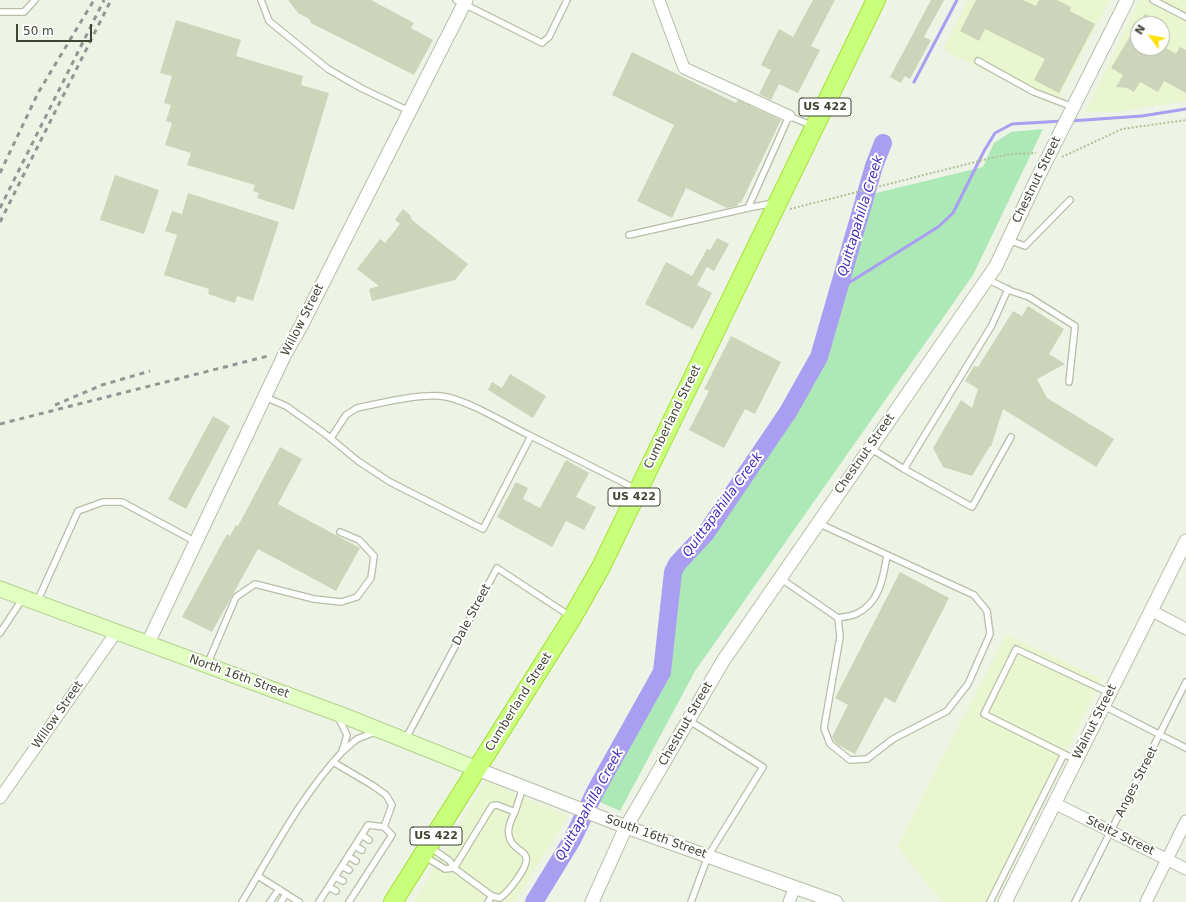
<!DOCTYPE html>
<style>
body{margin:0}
#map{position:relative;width:1186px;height:902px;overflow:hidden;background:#edf3e5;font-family:"DejaVu Sans",sans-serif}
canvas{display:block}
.north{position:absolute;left:1130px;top:16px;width:40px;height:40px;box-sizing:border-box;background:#fff;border:1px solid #b3b5ae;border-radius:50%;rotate:302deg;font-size:11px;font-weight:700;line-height:16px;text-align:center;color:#404534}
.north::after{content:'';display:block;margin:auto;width:14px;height:18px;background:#ffe00f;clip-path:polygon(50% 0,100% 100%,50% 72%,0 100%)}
.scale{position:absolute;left:16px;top:24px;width:76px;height:18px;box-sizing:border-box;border:2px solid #404534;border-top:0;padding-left:5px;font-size:12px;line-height:14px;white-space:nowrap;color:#404534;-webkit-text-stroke:3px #fff;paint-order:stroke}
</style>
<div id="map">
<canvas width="1186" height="902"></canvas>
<div class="north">N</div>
<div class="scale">50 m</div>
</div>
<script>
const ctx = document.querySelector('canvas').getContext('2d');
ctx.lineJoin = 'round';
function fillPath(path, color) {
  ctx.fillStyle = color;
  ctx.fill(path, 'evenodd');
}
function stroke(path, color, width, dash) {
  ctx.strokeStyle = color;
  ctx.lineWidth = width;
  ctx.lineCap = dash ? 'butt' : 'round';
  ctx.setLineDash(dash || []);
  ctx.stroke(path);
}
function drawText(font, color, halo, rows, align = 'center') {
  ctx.font = font + ' "DejaVu Sans",sans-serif';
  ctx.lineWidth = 4;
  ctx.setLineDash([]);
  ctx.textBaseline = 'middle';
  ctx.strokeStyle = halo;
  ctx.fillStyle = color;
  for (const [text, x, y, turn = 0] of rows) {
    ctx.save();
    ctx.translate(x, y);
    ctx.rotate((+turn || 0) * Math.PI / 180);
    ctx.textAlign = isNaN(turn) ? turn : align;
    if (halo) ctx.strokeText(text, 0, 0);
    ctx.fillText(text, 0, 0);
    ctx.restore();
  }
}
fillPath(new Path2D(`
 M968,0H1110L1055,105L943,50Z
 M1139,0H1186V101L1116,112H1086ZM1138,24H1162V48H1138Z
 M1006,634L1102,679L993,902H942L897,847Z
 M485,781L568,816L515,902H414Z`), '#eaf6cf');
fillPath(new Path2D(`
 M1043,129L973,275L695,671L620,811L598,801L668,674L677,580L680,570L711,535L796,410L823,359L872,194L983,167L994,143L1011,132Z`), '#ace9b6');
stroke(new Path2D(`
 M914,82L957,0
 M1070,121L1142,116L1186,109
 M839,289L938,227L953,213L984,151L995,133L1012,124L1063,121`), '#a99ef2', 3);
stroke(new Path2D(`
 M534,902L572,840L596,790L662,672L673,572L677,564L706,533L788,412L819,357L874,166L883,143`), '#a99ef2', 18);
fillPath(new Path2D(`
 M288,0H371L414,23L411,28L433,40L414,75L311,23L309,19L298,13Z
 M813,0H835L811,46L820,50L798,93L779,84L771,100L759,94L771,70L761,65L779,29L793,37Z
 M931,0H944L924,37L931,40L910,79L905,76L901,83L890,77Z
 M976,0H1023L1036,6L1039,0H1057L1071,7L1070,11L1095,24L1059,93L1034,80L1045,59L985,29L979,41L960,31Z
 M1145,14L1162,24H1139Z
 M176,20L241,40L236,56L303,76L301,85L329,93L294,210L257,198L259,193L253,191L255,185L187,165L191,153L165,145L172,123L166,121L171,105L164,103L172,76L160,73Z
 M1138,23V48H1166L1176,54L1180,47L1186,50V93L1164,81L1158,92L1140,82L1134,92L1127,88L1116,87L1123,75L1111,68Z
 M632,52L736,103L738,100L781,120L741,203L739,202L737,206L727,208L686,188L672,218L637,201L674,125L612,95Z
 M115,175L159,190L144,234L100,220Z
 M188,193L279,222L253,301L237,296L235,303L208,294L209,289L164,275L177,235L165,231L172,211L182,214Z
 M403,209L410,215L412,220L468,264L455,280L372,301L369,289L379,286L357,269L380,239L385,243L400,224L395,220Z
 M717,238L729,244L714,271L707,267L697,285L712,293L693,329L645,304L666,262L692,276L707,249L710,250Z
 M1028,306L1064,329L1049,354L1065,364L1037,379L1047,398L1114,439L1096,467L1003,409L991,447L990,446L972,476L943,467L933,448L961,400L972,408L978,389L965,381L974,366L978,367L1013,311L1022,316Z
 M731,336L781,362L755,414L745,409L724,448L689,430L709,391L704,389Z
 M510,374L546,396L533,418L488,390L492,382L502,388Z
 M213,416L230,426L186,509L168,499Z
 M280,447L302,459L278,504L360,548L336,591L258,549L212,632L182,617L227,534L230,536L236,525L238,526Z
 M566,460L589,473L576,497L596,507L584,530L566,521L552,547L497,517L516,482L528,488L523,499L540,508Z
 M900,572L949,598L895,703L885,697L855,754L838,745L834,741L832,737L848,705L835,698Z`), '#ccd5ba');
const service = new Path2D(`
 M261,0L269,21L328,69L361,88L409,111
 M456,0L542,43L549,37L567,0
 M1153,0L1186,17
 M0,12H24L35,0
 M978,61L1034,92L1073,107
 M774,203L748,208L789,116L813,126
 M629,235L748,208
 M1008,240L1025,246L1070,200
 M987,279L1011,291L1029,297L1075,326L1069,382
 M265,397L286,406L324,433L358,461L390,482L483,529L531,436L636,489
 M331,438L346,415L357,408C382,403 423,392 447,397C473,403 506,424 531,436
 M870,448L904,469L992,325L1008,289
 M904,469L972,507L1011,437
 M780,578L838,618L840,637L824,728L830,744L850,760L867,759L893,739L947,711L968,684L990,634L987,611L974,595L818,523
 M37,602L78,511L103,502H122L196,542
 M838,618C844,617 851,616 856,614C880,603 883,578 887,555
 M0,633L23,598
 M207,665L236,597L255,584L314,599L341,602L357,597L371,578L374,556L359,540L340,532
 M1104,706L1186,748
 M338,717L347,735L342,752L357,739L375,732
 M688,720L763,767L708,856L691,902
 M405,740L497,568L570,616
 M1076,760L984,714L1016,649L1110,693
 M333,762L372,785L386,795L392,805L384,827
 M362,835L369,840
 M355,846L362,850
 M431,848L450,861L454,868L492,896L488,902
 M348,856L356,861
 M424,856L445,869L454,868
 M342,866L349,870
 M454,868L492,806L497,805L515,812L523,787
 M258,876L299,902
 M335,877L343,881
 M329,887L336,891
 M492,896L500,898C508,892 529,867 526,857C525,853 520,851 517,848C504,838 508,825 515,812
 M242,902C273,851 301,796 342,752
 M270,902L279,889
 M281,902L286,894
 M319,902L368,825L384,827L392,835L349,902
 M990,902L1064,754
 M1075,902L1186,682`);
const minor = new Path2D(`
 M659,0L684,68L789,116
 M1152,611L1186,629
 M0,798L117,631
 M1054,803L1186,869
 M789,902L795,887
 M1146,902L1186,821`);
const tertiary = new Path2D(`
 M148,643L284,356L301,326L466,0
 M477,769L626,827L836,902
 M592,902L626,827L723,661L996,266L1037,179L1127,0
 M1005,902L1186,541`);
const secondary = new Path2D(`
 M0,589L342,715L477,769`);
const trunk = new Path2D(`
 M393,902L572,618L601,567L876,0`);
stroke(service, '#b6bea7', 8);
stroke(minor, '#b6bea7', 13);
stroke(tertiary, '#b6bea7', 15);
stroke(secondary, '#b3d091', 17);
stroke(trunk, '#a3e130', 20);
stroke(new Path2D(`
 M1062,157L1122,129L1186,120
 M790,209L991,158L1012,154L1036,153`), '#b2c198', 2, [2, 2]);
stroke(service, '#fff', 5.5);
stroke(minor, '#fff', 11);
stroke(tertiary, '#fff', 13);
stroke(secondary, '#e2ffc2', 15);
stroke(trunk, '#c9ff7a', 18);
stroke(new Path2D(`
 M0,173L38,93L94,0
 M0,208L104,0
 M0,222L111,0
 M55,405L102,385L150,371
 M0,424L268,356`), '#959595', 3, [5, 5]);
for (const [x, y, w] of [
 [825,107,52],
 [634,497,52],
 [436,836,52]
]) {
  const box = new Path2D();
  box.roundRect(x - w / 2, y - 9, w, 18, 3);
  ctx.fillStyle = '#fff';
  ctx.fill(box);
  stroke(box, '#404534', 1);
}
drawText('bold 11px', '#404534', null, [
 ["US 422",825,107],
 ["US 422",634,497],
 ["US 422",436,836]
]);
drawText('12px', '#404534', '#fff', [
 ["Chestnut Street",1037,180,-64],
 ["Willow Street",303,320,-63],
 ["Cumberland Street",673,417,-64],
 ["Chestnut Street",865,454,-55],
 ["Dale Street",472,615,-62],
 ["North 16th Street",239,677,20],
 ["Cumberland Street",519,702,-58],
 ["Willow Street",58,715,-55],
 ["Walnut Street",1095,722,-63],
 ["Chestnut Street",686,724,-60],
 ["Anges Street",1137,782,-63],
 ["Steitz Street",1120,836,26],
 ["South 16th Street",656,837,20]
]);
drawText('italic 13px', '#3e2bb4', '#fff', [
 ["Quittapahilla Creek",861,216,-73],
 ["Quittapahilla Creek",723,505,-54],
 ["Quittapahilla Creek",590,805,-61]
]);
</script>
